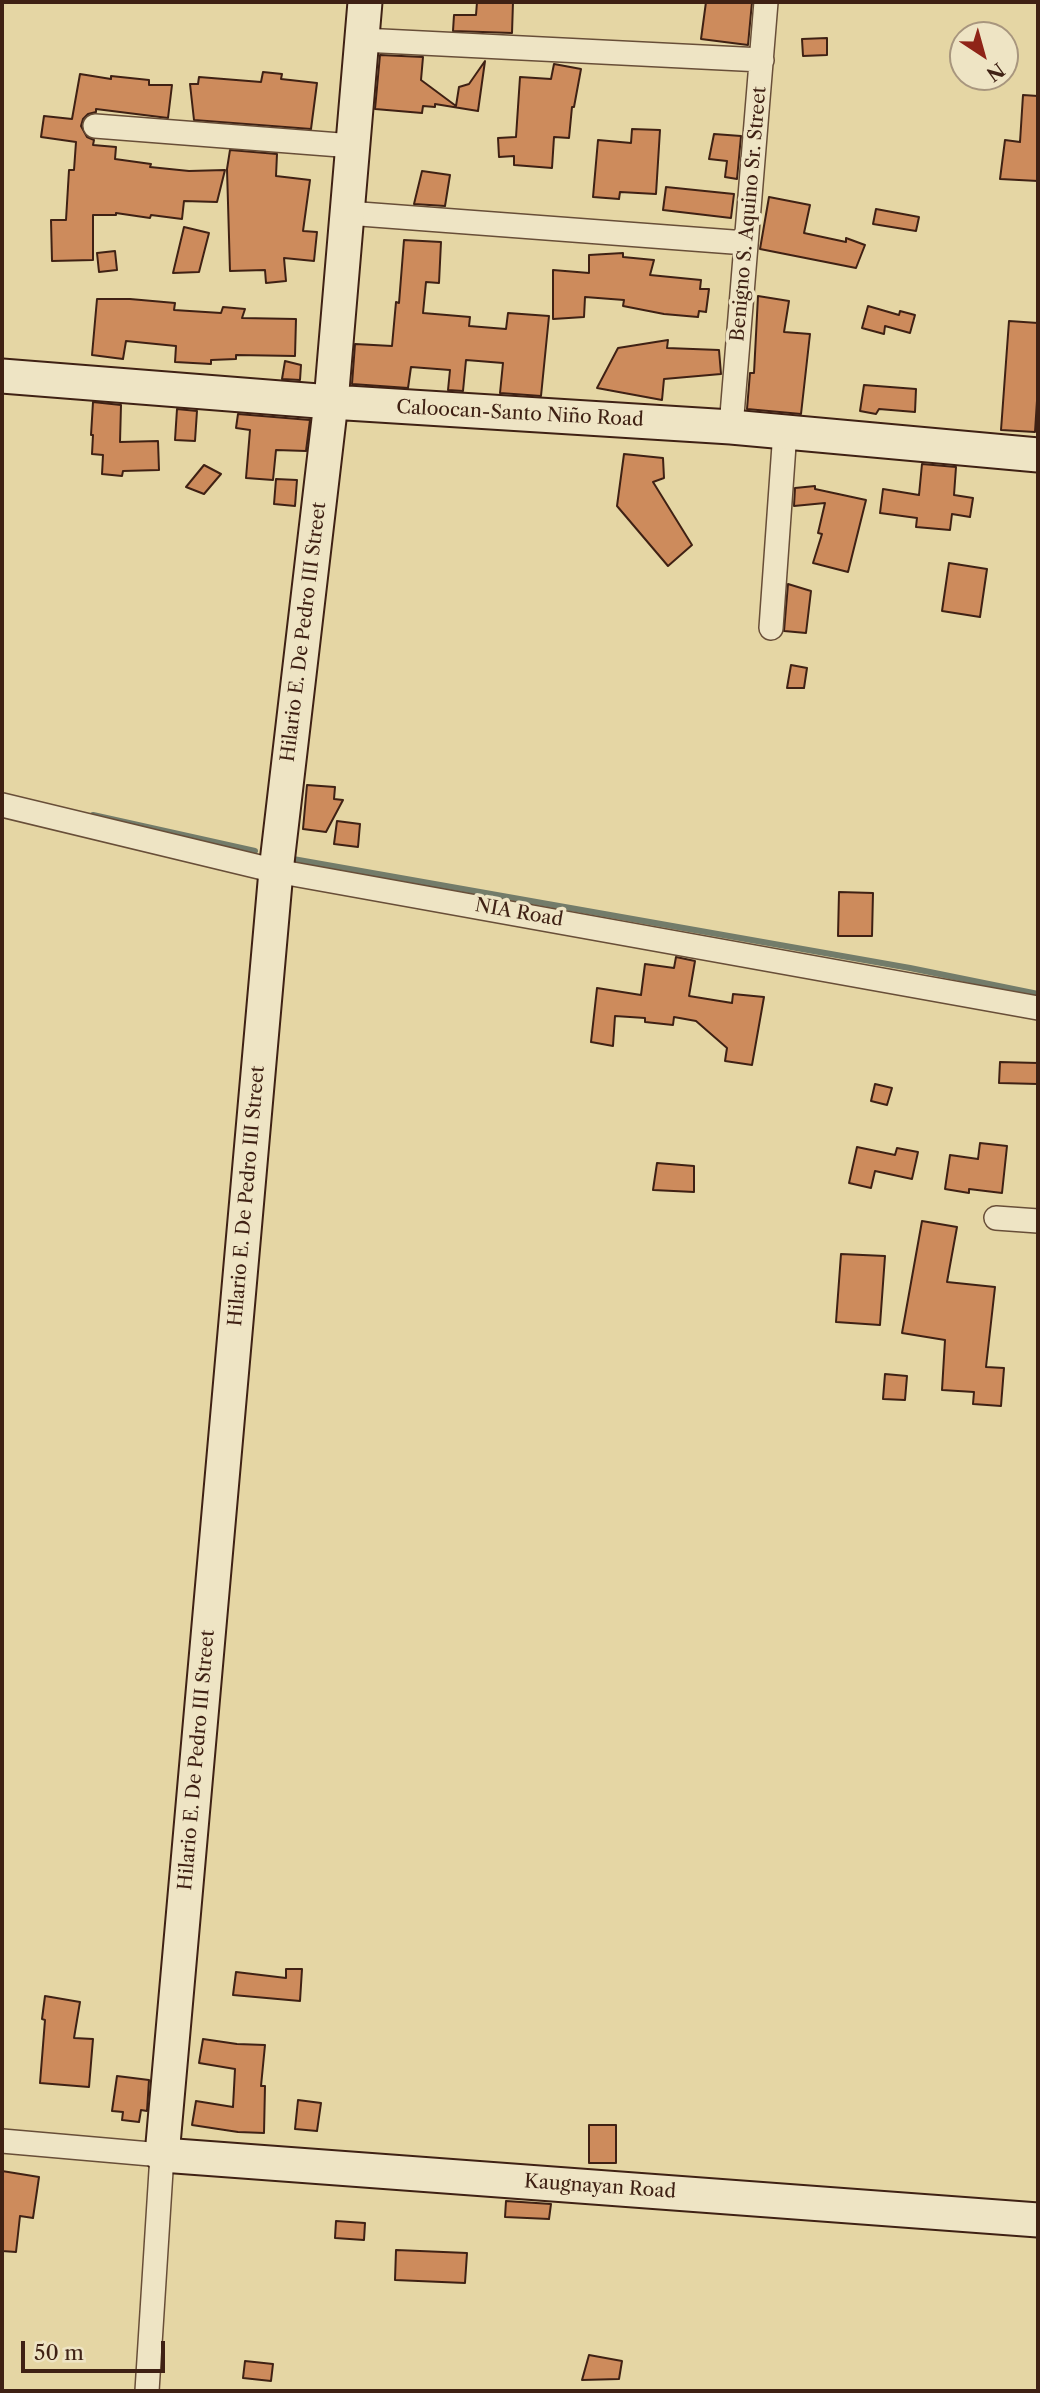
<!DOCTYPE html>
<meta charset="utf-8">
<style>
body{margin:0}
#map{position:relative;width:1040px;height:2393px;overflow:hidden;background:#e5d6a4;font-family:"Libre Caslon Text",serif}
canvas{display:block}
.frame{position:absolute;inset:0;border:4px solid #3f2114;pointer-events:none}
.north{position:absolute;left:949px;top:21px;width:70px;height:70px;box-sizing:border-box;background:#eee4c4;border:2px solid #a8967e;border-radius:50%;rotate:144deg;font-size:19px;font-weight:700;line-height:28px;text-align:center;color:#3f2114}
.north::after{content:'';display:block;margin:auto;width:24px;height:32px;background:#8f2418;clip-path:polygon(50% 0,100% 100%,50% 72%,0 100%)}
.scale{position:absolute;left:21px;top:2341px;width:144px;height:32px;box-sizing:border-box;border:4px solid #3f2114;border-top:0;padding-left:9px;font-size:21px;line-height:24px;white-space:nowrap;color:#3f2114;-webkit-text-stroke:5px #eee4c4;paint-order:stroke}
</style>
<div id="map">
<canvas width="1040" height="2393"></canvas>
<div class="frame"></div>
<div class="north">N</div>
<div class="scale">50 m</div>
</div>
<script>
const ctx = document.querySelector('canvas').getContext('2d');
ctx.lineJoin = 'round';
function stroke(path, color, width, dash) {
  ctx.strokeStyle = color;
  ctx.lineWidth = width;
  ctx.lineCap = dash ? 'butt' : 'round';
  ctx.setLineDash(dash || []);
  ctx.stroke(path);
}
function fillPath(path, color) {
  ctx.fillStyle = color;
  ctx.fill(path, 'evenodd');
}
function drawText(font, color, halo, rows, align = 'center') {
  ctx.font = font + ' "Libre Caslon Text",serif';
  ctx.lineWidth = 7;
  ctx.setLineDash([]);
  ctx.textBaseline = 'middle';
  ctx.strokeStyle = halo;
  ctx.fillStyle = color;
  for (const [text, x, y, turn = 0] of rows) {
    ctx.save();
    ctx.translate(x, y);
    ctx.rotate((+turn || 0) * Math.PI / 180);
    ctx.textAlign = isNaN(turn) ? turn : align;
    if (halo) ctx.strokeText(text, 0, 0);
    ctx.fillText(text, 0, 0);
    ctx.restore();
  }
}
stroke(new Path2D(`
 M93,815L255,851
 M293,859L910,968L1038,994`), '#737c6a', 6);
const building = new Path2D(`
 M477,2H513L512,33L453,31L454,15H476Z
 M706,2H752L748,45L701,39Z
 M827,38V55L803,56L802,39Z
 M380,55L423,57L421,80L456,106L459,87L469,84L485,61L478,111L435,104V107L423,106L422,113L375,109Z
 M554,64L581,69L574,107H572L569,138L554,137L552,168L514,165V156L499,157L498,138L516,137L520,77L551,79Z
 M263,72L282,74L281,79L317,83L311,129L194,120L190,84H198L199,77L261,82Z
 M80,74L111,79V76L149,80V85H172L168,118L96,109V112L88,114L83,119L81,126L87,137L94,140L93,145L116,147L115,159L151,164L150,167L189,171L225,170L217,202L184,201L182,219L151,215L150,218L116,213V215H93V260L52,261L51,220H66L69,170H74L76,142L41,137L44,116L72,119Z
 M1023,95L1038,96V181L1000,179L1005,140L1020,142Z
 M632,129L660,130L656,194L620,192L619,199L593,197L598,140L631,143Z
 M714,134L741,136L737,179L725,177L727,161L709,159Z
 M230,150L277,154L276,176L310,180L303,231L317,232L314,261L284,258L286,281L266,283L265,270L230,271L227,169Z
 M422,171L450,175L445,206L414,204Z
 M666,187L734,194L731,218L663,210Z
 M769,197L810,205L804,233L846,242V238L865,245L856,268L760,249Z
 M876,209L919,217L916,231L873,224Z
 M184,227L209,233L199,272L173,273Z
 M404,240L441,242L439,283L426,282L423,313L470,317L469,326L506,329L508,313L549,316L541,396L500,393L503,363L466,360L463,391L448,390L450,370L411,367L408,388L352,384L355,344L392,346L396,302L399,303Z
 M115,251L117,270L99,272L97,253Z
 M623,253V257L654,260L650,275L701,280L700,289H709L706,312L699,311L698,317L664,314L623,306L624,300L585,297L584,317L553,319V270L589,273V255Z
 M758,296L789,301L784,332L810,334L801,414L747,409L750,373H754Z
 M97,299H130L175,303L174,310L221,313L223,307L245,309L242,318L296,319L295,356L236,355V359L211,360V364L175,362L176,346L126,341L123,359L92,355Z
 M868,306L899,315L900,311L915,315L910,333L885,326L884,334L862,328Z
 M1009,321L1038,323V385L1035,432L1001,430Z
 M668,340L667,348L719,350L721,374L664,379L662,400L597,388L618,348Z
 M285,361L301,365L300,380L282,379Z
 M864,385L916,389L915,412L879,409L876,414L860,411Z
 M93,402L121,405L120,442L158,441L159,470L123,471L122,476L102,474L103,455L92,454L93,435H91Z
 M177,409L197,411L195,441L175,440Z
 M238,414L310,420L306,451L276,450L273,480L246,478L250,430L236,428Z
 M624,454L663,458L664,478L653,482L692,545L668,566L617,506Z
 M922,464L956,467L954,495L973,498L970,517L952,514L950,530L916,527L917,518L880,513L883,489L919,495Z
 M204,465L221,474L204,494L186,487Z
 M276,479L297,480L295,506L274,504Z
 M815,486V489L866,500L848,572L813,563L822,534L818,533L825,503L794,506L795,488Z
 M949,563L987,569L980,617L942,611Z
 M788,584L811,591L806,633L784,631Z
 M791,665L807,668L804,688H787Z
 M307,785L335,787L334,799L343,800L326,832L303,829Z
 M337,821L360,824L358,847L334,844Z
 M839,892L873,893L872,936H838Z
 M676,957L695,961L689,996L732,1003L733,994L764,997L752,1065L725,1061L727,1048L696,1021L674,1017L673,1025L645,1022V1018L615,1016L613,1046L591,1042L597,988L641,995L645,964L674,968Z
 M1000,1062L1038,1063V1084L999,1083Z
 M875,1084L892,1088L887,1105L871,1101Z
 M980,1143L1007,1146L1002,1193L969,1189V1193L945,1189L950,1155L978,1159Z
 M857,1147L895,1155L897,1148L918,1152L912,1179L875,1171L871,1188L849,1183Z
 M657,1163L694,1166V1192L653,1190Z
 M922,1221L957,1227L947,1282L995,1287L986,1367L1004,1368L1001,1406L973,1404L974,1392L942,1390L945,1340L902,1333Z
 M841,1254L885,1256L880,1325L836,1322Z
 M885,1374L907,1376L905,1400L883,1399Z
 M286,1969H302L300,2001L233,1995L236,1972L286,1978Z
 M45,1996L80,2002L74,2038L93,2039L89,2087L40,2083L45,2020L42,2019Z
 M203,2039L237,2044L265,2045L261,2086H265L264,2133L238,2132L192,2125L196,2101L233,2107L235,2069L199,2063Z
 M117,2076L149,2080L147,2111L141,2110L139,2122L122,2120L123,2112L112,2111Z
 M298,2100L321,2103L317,2131L295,2129Z
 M589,2125H616V2163H589Z
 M2,2171L39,2177L33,2218L20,2216L16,2252L2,2251Z
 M506,2201L551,2204L549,2219L505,2217Z
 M336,2221L365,2223L364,2240L335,2238Z
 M396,2250L467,2253L465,2283L395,2280Z
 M589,2355L622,2361L619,2379L582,2380Z
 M245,2361L273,2364L271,2381L243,2378Z`);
fillPath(building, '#cd8b5c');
stroke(building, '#3f2114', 2);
const street = new Path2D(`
 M362,40L762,60
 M95,126L353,146
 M347,213L746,243
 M731,427L766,2
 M771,628L785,431
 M2,805L276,871L1038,1008
 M996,1218L1038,1221
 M2,2141L162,2155L147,2391`);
const secondary = new Path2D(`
 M365,2L331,402L276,871L162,2155L1038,2220
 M2,376L331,402L731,427L1038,455`);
stroke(street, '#684e38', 26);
stroke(secondary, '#3f2114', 37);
stroke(street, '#eee4c4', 23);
stroke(secondary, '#eee4c4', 33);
drawText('19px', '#3f2114', '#eee4c4', [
 ["Benigno S. Aquino Sr. Street",749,214,-85],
 ["Caloocan-Santo Niño Road",520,414,3],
 ["Hilario E. De Pedro III Street",304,632,-83],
 ["NIA Road",519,913,10],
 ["Hilario E. De Pedro III Street",247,1196,-85],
 ["Hilario E. De Pedro III Street",197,1760,-85],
 ["Kaugnayan Road",600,2187,4]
]);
</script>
